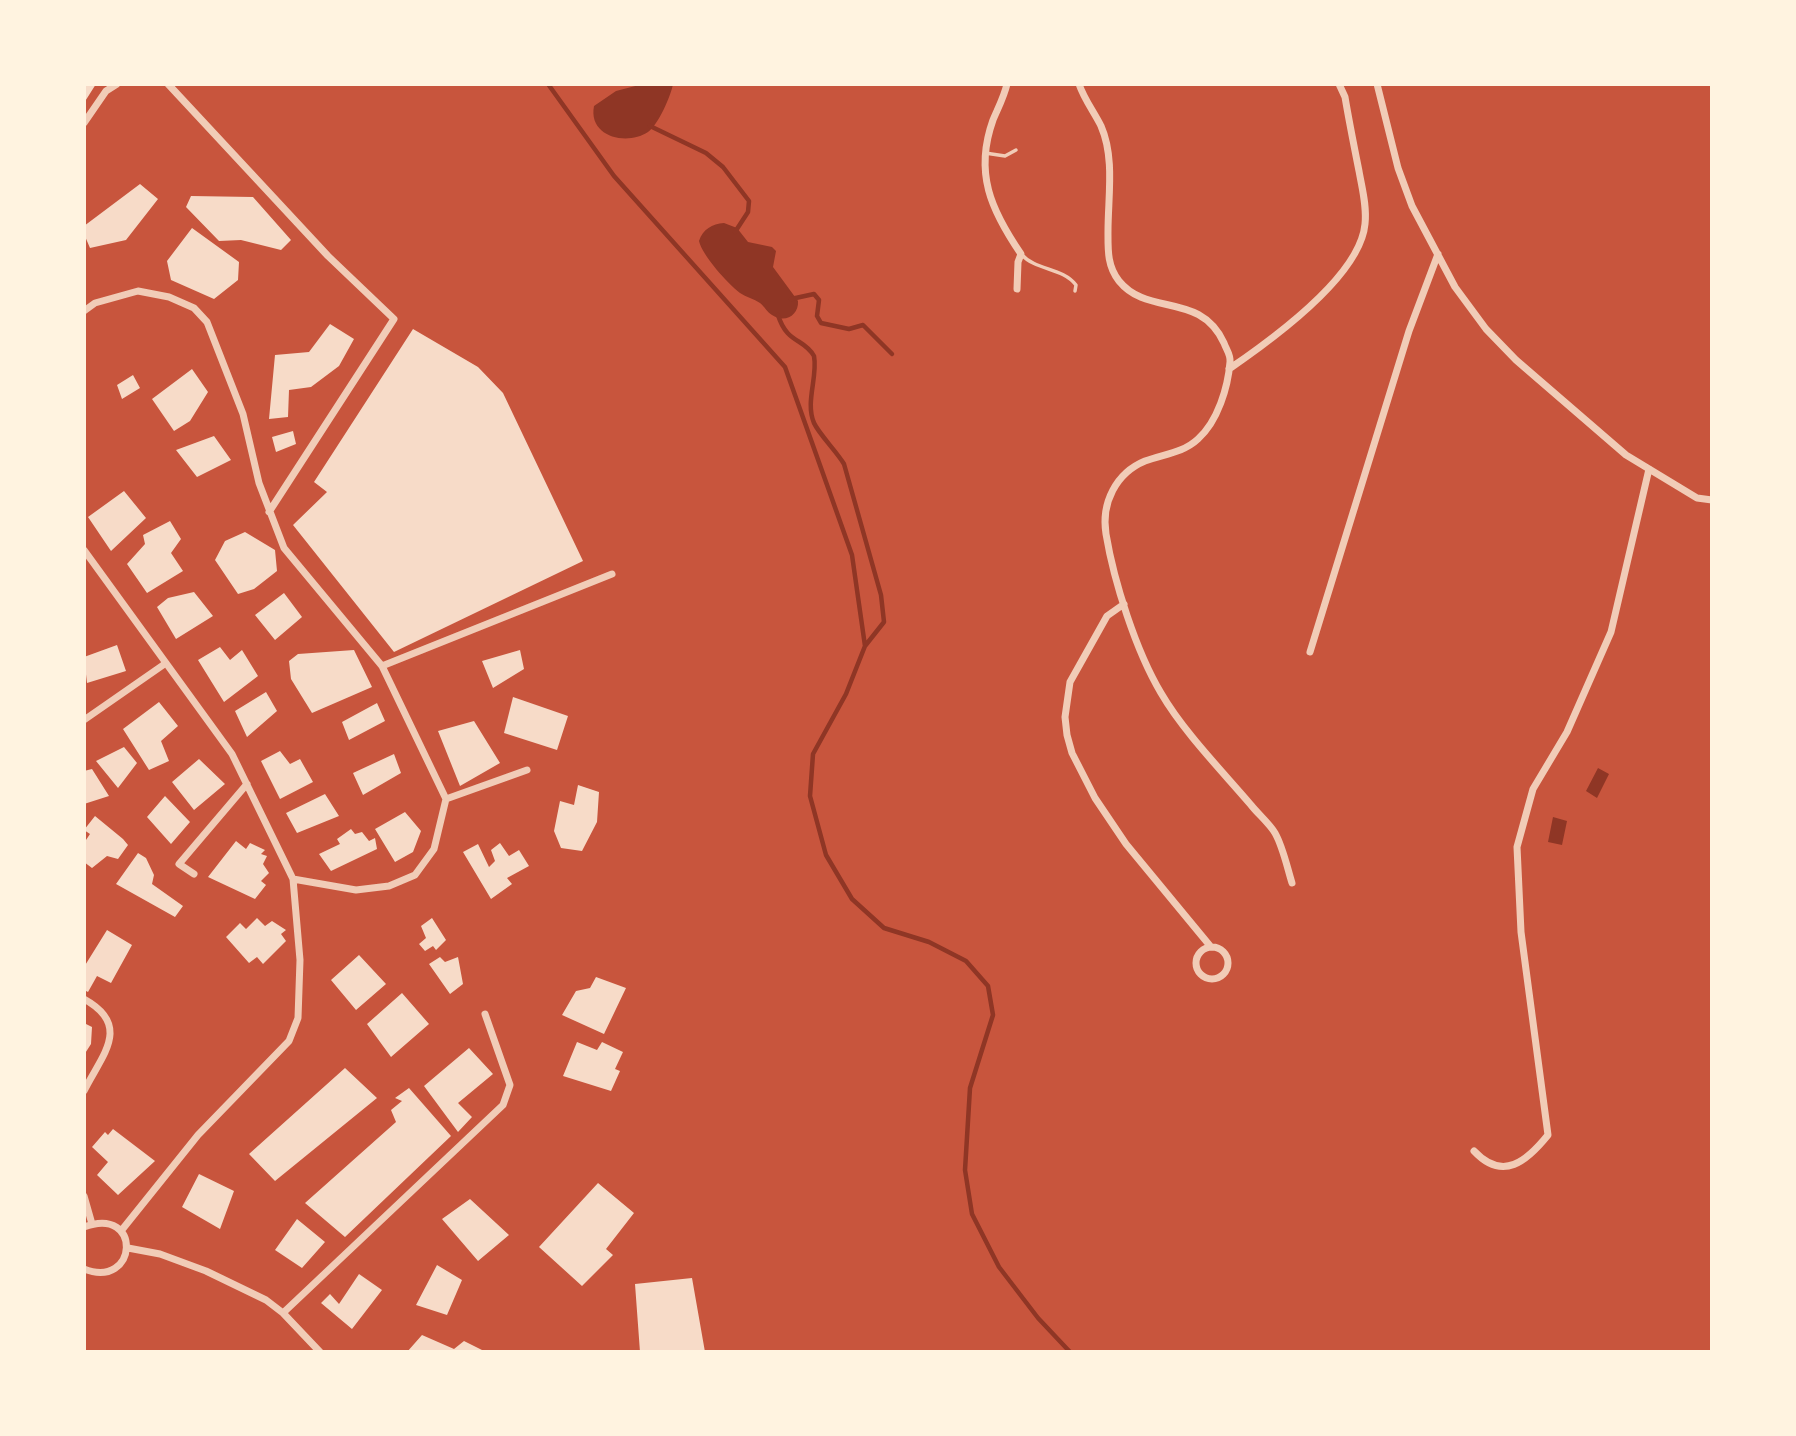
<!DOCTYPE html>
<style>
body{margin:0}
#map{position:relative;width:1796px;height:1436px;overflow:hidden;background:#c8553d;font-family:Jost,sans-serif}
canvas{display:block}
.frame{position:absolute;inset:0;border:86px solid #fff3e0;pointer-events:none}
</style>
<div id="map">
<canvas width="1796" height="1436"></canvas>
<div class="frame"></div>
</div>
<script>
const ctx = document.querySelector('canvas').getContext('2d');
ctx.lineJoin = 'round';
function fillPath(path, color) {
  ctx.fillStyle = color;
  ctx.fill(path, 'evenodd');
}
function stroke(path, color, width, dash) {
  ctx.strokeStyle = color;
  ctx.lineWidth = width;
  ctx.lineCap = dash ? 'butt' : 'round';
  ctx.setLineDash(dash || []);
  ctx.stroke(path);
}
fillPath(new Path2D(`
 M643,84H673C671,96 658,125 648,132C627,146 588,137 594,106L616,91Z
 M724,223L737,228L748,242L772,247L776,251L773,267L798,301C799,315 785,324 772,315C767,312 765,307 760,303C754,299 746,297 740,293C728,284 702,255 699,241C703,229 712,224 724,223Z
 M1598,768L1609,774L1597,798L1586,791Z
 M1553,817L1567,821L1562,845L1548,842Z`), '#8f3625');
stroke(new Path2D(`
 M548,84L614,176L785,367L852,555L865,646L846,694L813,754L810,796L826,855L852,899L884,928L929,942L966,961L988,986L993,1015L970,1088L965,1170L972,1214L999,1267L1038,1318L1070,1352
 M650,126L706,153L723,167L749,201L748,212L735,232
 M791,299L814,294L819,300L817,316L821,323L849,329L863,325L892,354
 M778,315C787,344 804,338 814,356C818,377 805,402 814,423C819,434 837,452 844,464L881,595L884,622L865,646`), '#8f3625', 4.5);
fillPath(new Path2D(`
 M84,84H96L84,103Z
 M140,184L158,199L126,240L90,248L84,234V226Z
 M191,196L253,197L291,240L281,250L241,240L219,241L186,207Z
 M192,228L239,262L238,280L214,299L171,280L167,261Z
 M330,324L354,339L339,366L311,387L289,390L288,417L269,419L275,355L309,352Z
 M413,329L478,367L503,393L583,561L394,652L293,525L327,492L314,482Z
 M192,369L208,392L190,421L174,431L152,399Z
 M133,375L140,388L122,399L117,385Z
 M293,431L296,444L276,452L272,437Z
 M214,436L231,460L197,477L176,450Z
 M124,491L146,518L111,551L88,517Z
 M170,521L181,539L171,553L183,571L147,593L127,564L145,544L143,535Z
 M245,532L275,550L277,571L254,589L238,594L215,560L225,541Z
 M194,592L213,616L176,639L157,607L168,598Z
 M284,593L302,617L275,640L255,615Z
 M117,645L126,671L87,683L84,657Z
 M220,647L230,660L242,650L258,676L224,702L198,660Z
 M354,650L372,687L312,713L291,679L289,661L298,654Z
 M520,650L524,669L493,688L482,661Z
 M266,692L277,711L247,737L235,711Z
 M513,697L568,716L557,750L504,733Z
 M159,702L178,726L161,741L169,761L149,770L123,729Z
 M377,703L385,721L349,740L342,722Z
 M474,721L500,763L460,786L438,731Z
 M124,747L137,763L118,788L96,761Z
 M280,751L290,764L300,759L313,782L280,799L261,761Z
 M394,754L401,773L363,795L353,773Z
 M199,759L225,784L194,810L172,782Z
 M92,769L109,796L84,804V771Z
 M578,785L599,792L597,822L582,851L561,848L554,831L560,801L574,805Z
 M325,794L339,816L297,833L286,813Z
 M165,796L190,822L171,844L147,817Z
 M405,812L421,831L413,852L395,862L375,829Z
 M95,816L123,839L128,845L118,859L107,856L92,868L84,862V843L90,834L84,830Z
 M351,829L355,834L362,832L369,841L375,838L377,849L331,871L319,854L340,844L337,839Z
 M236,841L246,849L250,843L265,850L261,854L267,856L263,864L269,873L261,881L266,885L255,899L208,877Z
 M500,843L509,856L519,850L529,866L507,878L512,884L491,899L463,852L478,844L489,867L495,861L491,850Z
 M138,853L146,858L154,875L152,884L183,906L175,917L116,884Z
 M257,918L265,926L272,921L286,930L281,934L286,941L263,964L257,957L249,963L226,937L240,923L246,929Z
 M432,918L446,940L436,950L433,946L425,951L419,944L426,938L421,926Z
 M107,930L132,945L111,983L97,976L88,992L84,990V967Z
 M359,955L386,984L356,1010L331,980Z
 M440,957L445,962L458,957L463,984L450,994L429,964Z
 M596,977L626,988L604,1034L562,1015L576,991L590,988Z
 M402,993L429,1024L391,1057L367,1024Z
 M84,1023L92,1027L91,1044L84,1055Z
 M577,1042L597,1050L602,1042L623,1052L615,1069L620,1071L611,1091L563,1076Z
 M469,1048L493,1074L458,1103L472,1117L458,1132L424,1086Z
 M345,1068L377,1098L275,1181L249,1154Z
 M409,1088L451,1136L345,1237L305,1203L396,1122L391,1110L402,1101L395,1098Z
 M113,1129L155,1161L118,1195L97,1175L108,1162L92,1147L105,1132L108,1135Z
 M199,1174L234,1191L220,1229L182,1207Z
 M598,1183L634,1213L606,1249L613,1255L582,1286L539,1247Z
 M470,1199L509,1235L478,1261L442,1219Z
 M297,1219L325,1242L302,1268L275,1250Z
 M437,1265L462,1280L447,1315L416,1305Z
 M359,1274L382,1290L352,1329L321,1303L330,1294L339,1304Z
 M692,1278L705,1352H640L635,1284Z
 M422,1335L454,1349L464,1341L486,1352H407Z`), '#f7dbc8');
stroke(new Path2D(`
 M985,153L1005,156L1016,150
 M1021,254C1036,271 1062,267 1076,285L1075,291`), '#f1ccb7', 3.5);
stroke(new Path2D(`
 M168,84L328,256L394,319L269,512
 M1007,84C1004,97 998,108 993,120C974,173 991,210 1021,254L1018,262L1017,289
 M1079,84C1084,99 1094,112 1101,126C1115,158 1108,197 1108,231C1108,249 1107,266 1119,281C1148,317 1200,291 1224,343C1226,349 1231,355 1230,362C1228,387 1218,421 1198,439C1183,453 1164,454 1145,461C1116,473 1101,503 1106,534C1114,582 1136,651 1161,693C1183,731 1222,771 1251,805C1258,814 1269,823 1275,833C1283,847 1287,867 1292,883
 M1377,84L1398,168L1412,206L1455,287L1486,329L1516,360L1626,455L1697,498L1712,500
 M84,123L106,91L117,84
 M84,311L95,303L138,291L169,297L194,308L207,322L243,414L259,483L284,548L382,666L446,799L434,849L415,875L389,886L356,890L293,879
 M1229,369C1270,341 1360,277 1365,224C1367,206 1362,188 1359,171C1354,146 1349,121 1345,97L1339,84
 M84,550L232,754L293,879L300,960L298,1018L289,1041L198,1135L121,1231
 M1124,604L1107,616L1070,682L1065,717L1067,735L1072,753L1095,798L1126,844L1211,947
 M1310,652L1409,331L1438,254
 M382,666L612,574
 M84,720L166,663
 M446,799L527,770
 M194,874L179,864L247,784
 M1196 963a16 16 0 1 1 32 0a16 16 0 1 1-32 0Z
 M84,999C133,1026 101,1056 84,1091
 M1474,1151C1503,1182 1527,1161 1548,1135L1521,932L1517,847L1533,789L1567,732L1611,632L1649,469
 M84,1196L92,1224
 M84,1227C143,1205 138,1290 84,1269
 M128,1248L160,1254L206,1271L266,1300L283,1313L320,1352
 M283,1313L503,1105L510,1085L485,1014`), '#f1ccb7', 7);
</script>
